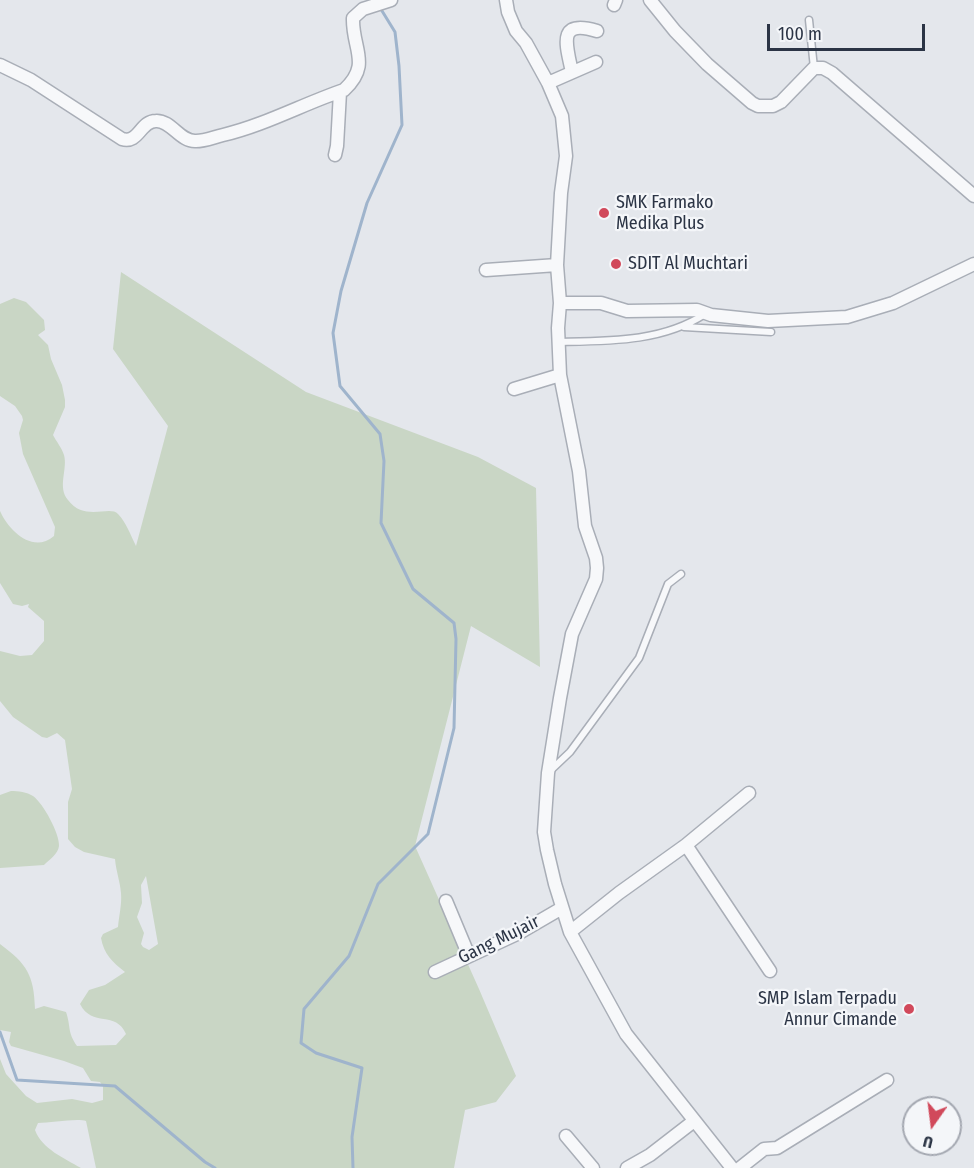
<!DOCTYPE html>
<style>
body{margin:0}
#map{position:relative;width:974px;height:1168px;overflow:hidden;background:#e4e7ec;font-family:"Fira Sans Condensed",sans-serif}
canvas{display:block}
.north{position:absolute;left:902px;top:1096px;width:60px;height:60px;box-sizing:border-box;background:#f4f6f9;border:2px solid #a4a8b1;border-radius:50%;rotate:194deg;font-size:16px;font-weight:700;line-height:24px;text-align:center;color:#2b3445}
.north::after{content:'';display:block;margin:auto;width:21px;height:27px;background:#d1495b;clip-path:polygon(50% 0,100% 100%,50% 72%,0 100%)}
.scale{position:absolute;left:767px;top:24px;width:158px;height:27px;box-sizing:border-box;border:3px solid #2b3445;border-top:0;padding-left:8px;font-size:18px;line-height:21px;white-space:nowrap;color:#2b3445;-webkit-text-stroke:4px #f4f6f9;paint-order:stroke}
</style>
<div id="map">
<canvas width="974" height="1168"></canvas>
<div class="north">U</div>
<div class="scale">100 m</div>
</div>
<script>
const ctx = document.querySelector('canvas').getContext('2d');
ctx.lineJoin = 'round';
function fillPath(path, color) {
  ctx.fillStyle = color;
  ctx.fill(path, 'evenodd');
}
function stroke(path, color, width, dash) {
  ctx.strokeStyle = color;
  ctx.lineWidth = width;
  ctx.lineCap = dash ? 'butt' : 'round';
  ctx.setLineDash(dash || []);
  ctx.stroke(path);
}
function drawText(font, color, halo, rows, align = 'center') {
  ctx.font = font + ' "Fira Sans Condensed",sans-serif';
  ctx.lineWidth = 4.5;
  ctx.setLineDash([]);
  ctx.textBaseline = 'middle';
  ctx.strokeStyle = halo;
  ctx.fillStyle = color;
  for (const [text, x, y, turn = 0] of rows) {
    ctx.save();
    ctx.translate(x, y);
    ctx.rotate((+turn || 0) * Math.PI / 180);
    ctx.textAlign = isNaN(turn) ? turn : align;
    if (halo) ctx.strokeText(text, 0, 0);
    ctx.fillText(text, 0, 0);
    ctx.restore();
  }
}
fillPath(new Path2D(`
 M121,272L306,392L478,457L536,488L540,667L471,626L415,846L479,989L516,1076L496,1102L465,1110L454,1168H96L86,1121C77,1118 50,1123 38,1123L35,1130C42,1149 64,1158 81,1168H0V1059L6,1074L26,1096L37,1103L72,1099L92,1103L103,1100V1086L100,1082L91,1081L83,1068L64,1061L11,1046L9,1042L11,1032L0,1030V944C27,964 34,975 35,1009L44,1006L66,1012C71,1026 67,1032 77,1046L116,1045L126,1034C116,1010 92,1028 80,1004L89,990L105,985L125,972C112,962 104,954 101,938L103,934L118,927C119,916 122,904 121,893C120,881 116,871 115,859L84,852L75,847L68,839V802L72,789L65,740L57,733L47,738L42,737L13,717L0,701V651L20,656L32,655L44,641V621L28,607L29,604L22,606L13,604L0,583V511C9,531 33,554 54,536L55,527L23,454L19,433L23,420L22,416L15,406L0,396V304L14,298L26,302L44,320L45,330L38,335L48,345L51,359L62,385L65,400V407L53,435C56,441 62,448 64,455C68,469 57,487 68,500C84,522 110,505 118,514C126,522 131,536 136,546L168,426L113,349ZM146,876L158,944L149,950L143,947L141,944L144,933L137,917L142,903L141,885Z
 M11,791C18,791 27,792 33,796C43,803 60,834 59,846C58,854 49,860 44,865L0,868V795Z`), '#c9d6c5');
stroke(new Path2D(`
 M0,1032L17,1080L115,1086L205,1162L215,1168
 M353,1168L352,1137L362,1068L316,1053L301,1043L304,1009L349,956L378,884L428,834L454,728L456,639L454,623L413,589L381,523L384,461L380,434L340,386L333,333L341,291L367,203L402,125L399,66L395,32L379,6`), '#9fb4cc', 3);
const lane = new Path2D(`
 M809,20L814,68
 M684,327L771,332
 M558,342C609,341 662,342 705,314
 M551,770L570,752L639,658L668,584L681,574`);
const street = new Path2D(`
 M506,0L508,12L516,31L526,43L548,83L562,116L566,156L561,193L557,265L560,303L558,328L560,375L579,471L585,526L596,558L597,568L596,579L572,634L560,698L548,773L544,832L547,850L555,884L570,932L626,1034L732,1168
 M650,0L675,31L707,64L752,103L758,106H773L781,102L814,68H823L832,73L974,196
 M614,5L616,0
 M0,65L31,80L122,139C139,144 140,121 156,121C171,120 180,142 196,141C205,141 214,137 223,135C265,125 303,104 344,90C372,64 352,49 353,18L363,9L391,0
 M572,72C566,44 557,19 597,31
 M548,83L596,62
 M335,155L337,146L340,92
 M486,270L557,265
 M560,303H601L627,311L697,310L711,315L768,321L847,317L893,303L974,264
 M514,389L560,375
 M686,845L770,971
 M446,901L469,956
 M570,932L619,893L686,845L749,793
 M435,972L519,933L562,908
 M566,1136L593,1168
 M627,1168L650,1155L694,1121
 M740,1168L764,1149L777,1148L887,1080`);
stroke(lane, '#a9aeb7', 9);
stroke(street, '#a9aeb7', 15);
stroke(lane, '#f7f8fa', 6);
stroke(street, '#f7f8fa', 12);
for (const [x, y, r, color] of [
 [604,213,6,"#d1495b"],
 [616,264,6,"#d1495b"],
 [909,1009,6,"#d1495b"]
]) {
  const dot = new Path2D();
  dot.arc(x, y, r, 0, 2 * Math.PI);
  ctx.fillStyle = color;
  ctx.fill(dot);
  stroke(dot, '#f4f6f9', 2);
}
drawText('18px', '#2b3445', '#f4f6f9', [
 ["SMK Farmako",616,203],
 ["Medika Plus",616,224],
 ["SDIT Al Muchtari",628,264],
 ["SMP Islam Terpadu",897,999,"right"],
 ["Annur Cimande",897,1020,"right"]
], 'left');
drawText('18px', '#2b3445', '#f4f6f9', [
 ["Gang Mujair",499,940,-26]
]);
</script>
